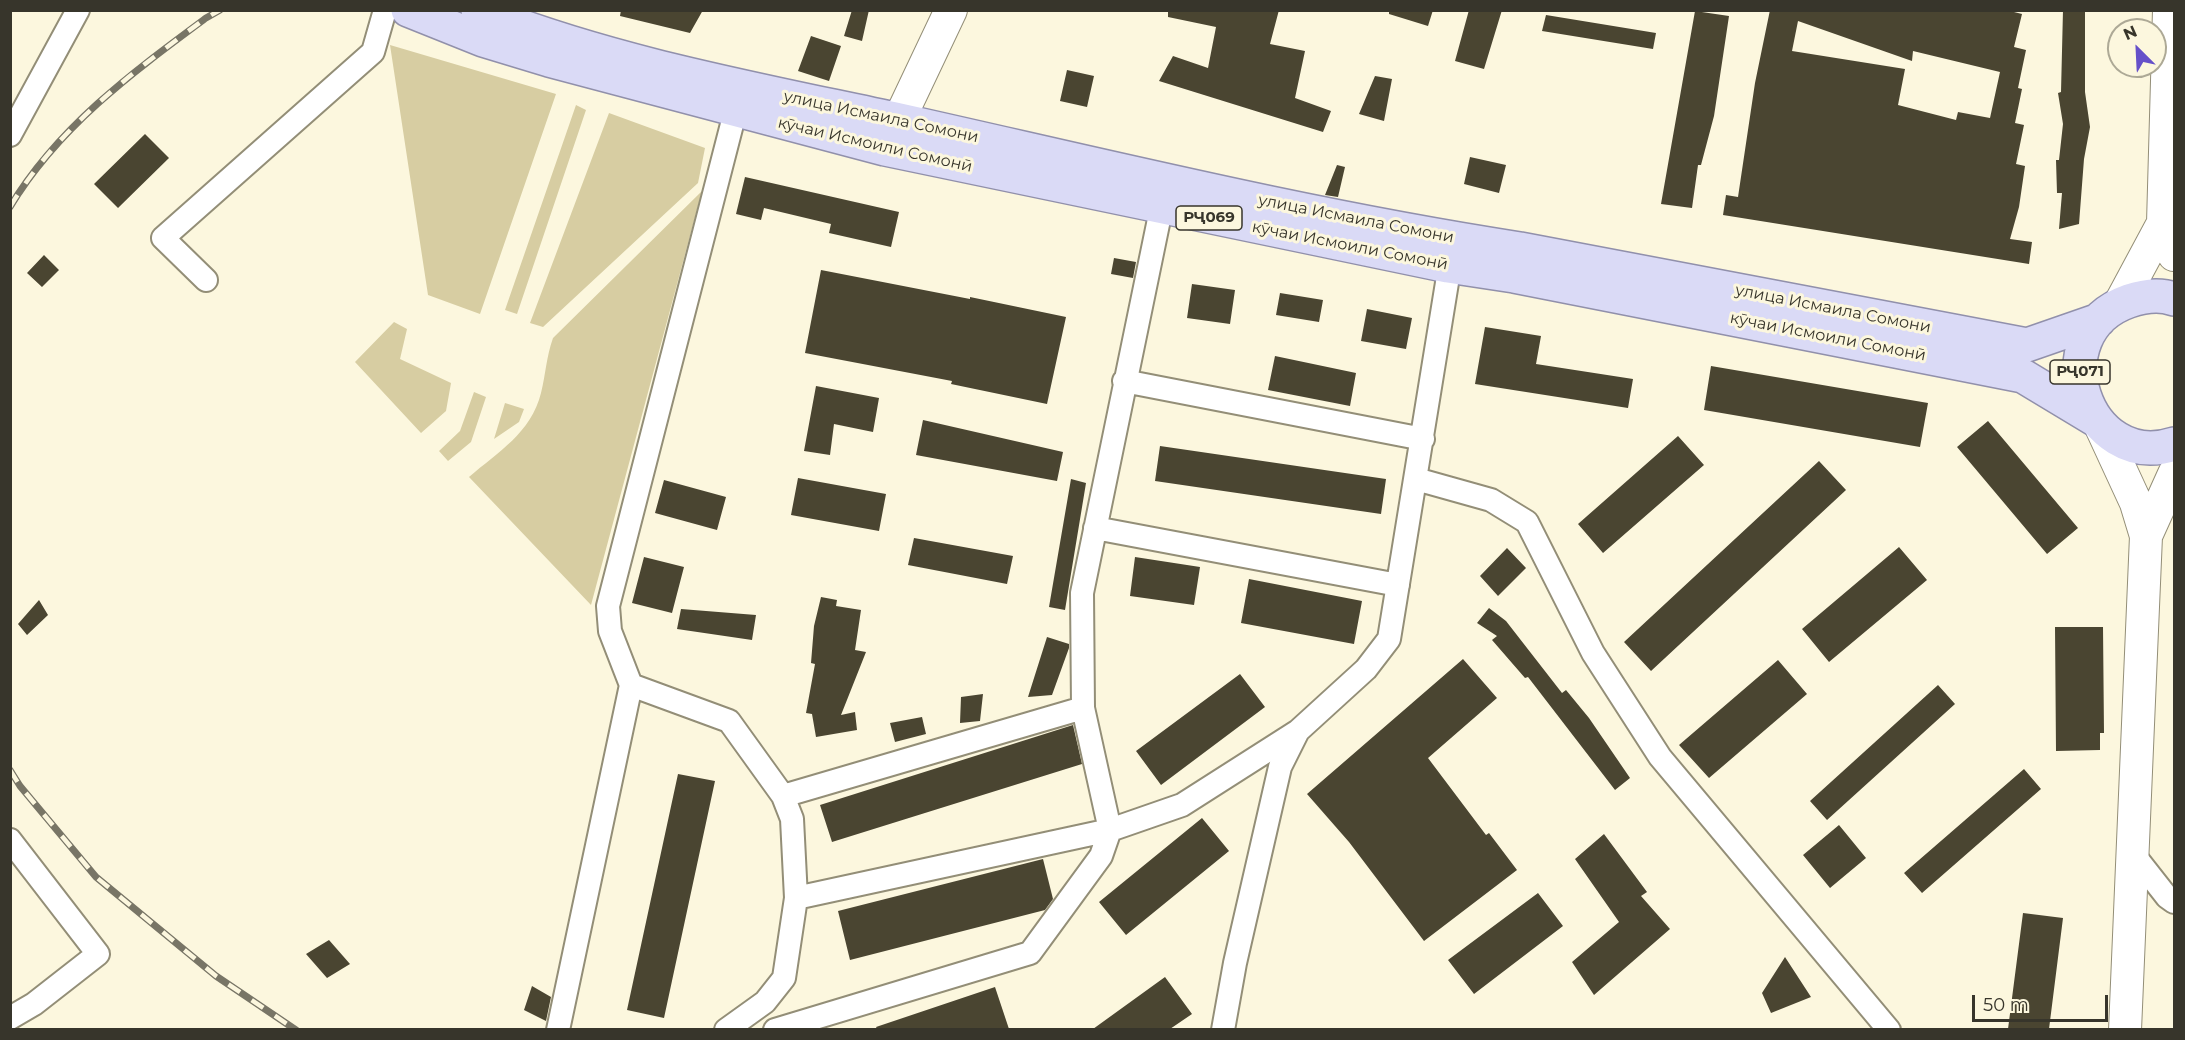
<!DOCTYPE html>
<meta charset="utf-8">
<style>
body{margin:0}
#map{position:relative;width:2185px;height:1040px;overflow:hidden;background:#fcf7de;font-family:Montserrat,sans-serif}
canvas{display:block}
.frame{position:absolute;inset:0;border:12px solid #37352b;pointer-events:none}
.north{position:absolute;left:2107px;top:18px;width:60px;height:60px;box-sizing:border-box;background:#fcf7de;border:2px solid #ada996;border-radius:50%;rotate:336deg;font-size:16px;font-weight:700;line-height:24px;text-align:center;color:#37352b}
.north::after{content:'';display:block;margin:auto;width:21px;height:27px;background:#6550c9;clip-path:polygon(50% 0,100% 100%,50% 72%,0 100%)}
.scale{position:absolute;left:1972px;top:995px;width:136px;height:27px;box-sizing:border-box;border:3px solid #37352b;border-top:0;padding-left:8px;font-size:18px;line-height:21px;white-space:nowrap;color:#37352b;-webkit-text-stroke:4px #fcf7de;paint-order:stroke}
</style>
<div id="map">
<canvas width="2185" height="1040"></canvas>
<div class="frame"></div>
<div class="north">N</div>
<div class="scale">50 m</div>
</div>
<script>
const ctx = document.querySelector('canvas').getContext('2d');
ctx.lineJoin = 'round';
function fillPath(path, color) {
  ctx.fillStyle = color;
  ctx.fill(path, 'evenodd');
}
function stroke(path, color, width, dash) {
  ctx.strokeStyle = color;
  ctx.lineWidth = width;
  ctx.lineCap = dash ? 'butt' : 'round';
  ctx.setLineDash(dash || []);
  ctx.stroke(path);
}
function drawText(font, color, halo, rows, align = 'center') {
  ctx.font = font + ' Montserrat,sans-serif';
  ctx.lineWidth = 6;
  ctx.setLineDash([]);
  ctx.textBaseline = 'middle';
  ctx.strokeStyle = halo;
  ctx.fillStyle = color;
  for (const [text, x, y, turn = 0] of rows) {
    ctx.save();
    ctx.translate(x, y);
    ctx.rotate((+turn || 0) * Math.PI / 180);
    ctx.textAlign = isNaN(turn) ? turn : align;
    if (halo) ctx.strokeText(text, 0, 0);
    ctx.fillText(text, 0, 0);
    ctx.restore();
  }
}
fillPath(new Path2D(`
 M390,45L556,94L480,314L428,295Z
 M576,105L586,110L517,314L505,310Z
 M609,113L705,148L698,183L543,327L530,323Z
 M702,191L591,605L469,477C498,452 531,433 541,393C546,373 546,358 553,338Z
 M394,322L407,329L400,359L451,383L446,411L421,433L355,362Z
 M474,392L486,397L471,442L448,461L439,451L460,431Z
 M505,403L524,409L519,422L494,439Z`), '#d7cda2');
fillPath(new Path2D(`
 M621,10H703L690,33L620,16Z
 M852,10H869L862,41L844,36Z
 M1168,10H1279L1270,44L1305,51L1295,98L1331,111L1323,132L1159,81L1173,56L1208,68L1216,27L1168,17Z
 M1389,10H1433L1428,26L1389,14Z
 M1469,10H1502L1484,69L1455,61Z
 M1770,10H2006L2022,14L2014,47L2026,50L2018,88L2022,89L2015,123L2024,125L2016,164L2025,166L2019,207L2010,239L2032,242L2029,264L1723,215L1726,195L1738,197L1755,83ZM1798,21L1912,61L1913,51L2000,72L1990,118L1958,112L1956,120L1898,105L1905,69L1792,51Z
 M2063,10H2085V92L2090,127L2084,159L2079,224L2059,229L2062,193H2057L2056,160H2059L2063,124L2058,93L2061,92Z
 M1695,11L1729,16L1714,116L1701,165H1698L1692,208L1661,204Z
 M1546,15L1656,33L1653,49L1542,31Z
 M811,36L841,46L829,81L798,71Z
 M1067,70L1094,76L1087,107L1060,101Z
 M1375,76L1392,79L1384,121L1359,114Z
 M145,134L169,158L118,208L94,184Z
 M1470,157L1506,165L1499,193L1464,184Z
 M1337,165L1345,167L1338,197L1325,195Z
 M745,177L899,212L891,247L829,233L831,224L764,208L761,220L736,214Z
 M44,255L59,270L42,287L27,273Z
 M1114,258L1136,262L1133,278L1111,274Z
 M821,270L970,299V297L1066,317L1047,404L951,384L952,381L805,353Z
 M1192,284L1235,290L1230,324L1187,318Z
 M1280,293L1323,300L1319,322L1276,315Z
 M1367,309L1412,318L1406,349L1361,341Z
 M1485,327L1541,336L1536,364L1633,379L1628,408L1475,384Z
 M1275,356L1356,373L1350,406L1268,390Z
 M1711,366L1928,403L1920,447L1704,410Z
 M816,386L879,398L873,432L834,424L830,455L804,451Z
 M923,420L1063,452L1057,481L916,455Z
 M1988,421L2078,528L2047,554L1957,447Z
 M1678,436L1704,465L1603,553L1578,524Z
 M1160,446L1386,479L1381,514L1155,481Z
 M1819,461L1846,490L1651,671L1624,642Z
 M798,478L886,494L879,531L791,515Z
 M1071,479L1086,483L1065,610L1049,607Z
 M664,480L726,497L717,530L655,513Z
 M914,538L1013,556L1007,584L908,565Z
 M1899,547L1927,580L1829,662L1802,629Z
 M1507,548L1526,568L1498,596L1480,576Z
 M644,557L684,567L672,613L632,603Z
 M1135,557L1200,567L1194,605L1130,596Z
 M1249,579L1362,601L1354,644L1241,623Z
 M821,597L837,600L836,606L861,610L855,650L866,652L841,715L855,712L857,730L816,737L812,714L806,713L815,664L811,663L814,626Z
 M39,600L48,615L27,635L18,624Z
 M1489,608L1506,621L1562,693L1566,690L1589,718L1630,778L1615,790L1528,677L1525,678L1492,640L1497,636L1477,623Z
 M681,609L756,615L752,640L677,629Z
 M2055,627H2103L2104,733H2100V750L2056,751Z
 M1047,637L1069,644V648L1052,695L1028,697Z
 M1463,659L1497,698L1428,758L1486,835L1489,833L1517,870L1424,941L1349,842L1307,794Z
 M1778,660L1807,694L1709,778L1679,745Z
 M1240,674L1265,707L1161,785L1136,751Z
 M1938,685L1955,704L1827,820L1810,801Z
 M983,694L980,721L960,723L961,697Z
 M922,717L926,734L895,742L890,723Z
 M1073,725L1082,764L832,842L820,805Z
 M2024,769L2041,789L1922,893L1904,873Z
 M678,774L715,781L664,1018L627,1010Z
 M1202,818L1229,851L1126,935L1099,902Z
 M1839,825L1866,858L1830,888L1803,855Z
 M1604,834L1647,892L1641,896L1670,929L1594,995L1572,962L1619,922L1575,859Z
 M1043,859L1053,899L1045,910L850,960L838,911Z
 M1538,893L1563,926L1474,994L1448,960Z
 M2023,913L2063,918L2049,1029H2008Z
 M329,940L350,964L327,978L306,954Z
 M1785,957L1811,997L1771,1013L1762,993Z
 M1165,977L1192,1014L1170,1029H1093Z
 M532,986L551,997L546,1021L524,1010Z
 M995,987L1009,1029H877L876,1027Z`), '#4a4531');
const street = new Path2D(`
 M10,135L78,10
 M206,280L163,238L373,52L385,10
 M1124,381L1423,439
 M1416,479L1491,500L1527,522L1593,653L1660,757L1889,1030
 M1095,528L1398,585
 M631,685L729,721L783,796L792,819L796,898L784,978L765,1002L726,1030
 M783,796L1083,708
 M10,840L98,954L34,1004L10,1018
 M2134,855L2167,897L2174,902
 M796,898L1110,830L1182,805L1298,731
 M558,1030L631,685L610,631L608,606L739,97
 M775,1030L1030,953L1101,856L1110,830L1083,708L1082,593L1164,195
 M1223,1030L1235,963L1280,767L1298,731L1366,669L1389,639L1452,252`);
const secondary = new Path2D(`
 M2169,10L2163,223L2174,255
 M888,143L951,10
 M2119,305L2163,223
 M2100,425L2136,503L2146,536L2125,1030
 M2146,536L2174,474`);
const primary = new Path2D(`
 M408,10L483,40L549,60L885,149L1448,266L1514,276L2023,376L2096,420
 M478,10C610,63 760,90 899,120C1105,166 1311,217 1520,249L2027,345L2099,320
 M2174,299C2160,294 2144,296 2129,301C2038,333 2086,473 2174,444`);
stroke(street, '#938e77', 26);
stroke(secondary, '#938e77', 34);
stroke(primary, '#9190ab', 36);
stroke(street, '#fff', 22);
stroke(secondary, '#fff', 32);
stroke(primary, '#dadaf6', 33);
const rail = new Path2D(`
 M10,207C58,127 133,72 206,18L220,10
 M10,770L20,786L96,877L216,976L296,1030`);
stroke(rail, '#787566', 7);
stroke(rail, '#fcf7de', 4.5, [14]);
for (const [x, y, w] of [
 [1209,218,66],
 [2080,372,60]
]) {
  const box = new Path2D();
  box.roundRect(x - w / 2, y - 12, w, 24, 4.5);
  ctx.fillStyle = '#fcf7de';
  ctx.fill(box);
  stroke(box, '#37352b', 1.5);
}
drawText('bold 15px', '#37352b', null, [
 ["РҶ069",1209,218],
 ["РҶ071",2080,372]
]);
drawText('16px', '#37352b', '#fcf7de', [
 ["улица Исмаила Сомони",881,117,12],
 ["кӯчаи Исмоили Сомонӣ",875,145,13],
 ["улица Исмаила Сомони",1356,219,11],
 ["кӯчаи Исмоили Сомонӣ",1350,246,11],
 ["улица Исмаила Сомони",1833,309,11],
 ["кӯчаи Исмоили Сомонӣ",1828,337,11]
]);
</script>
